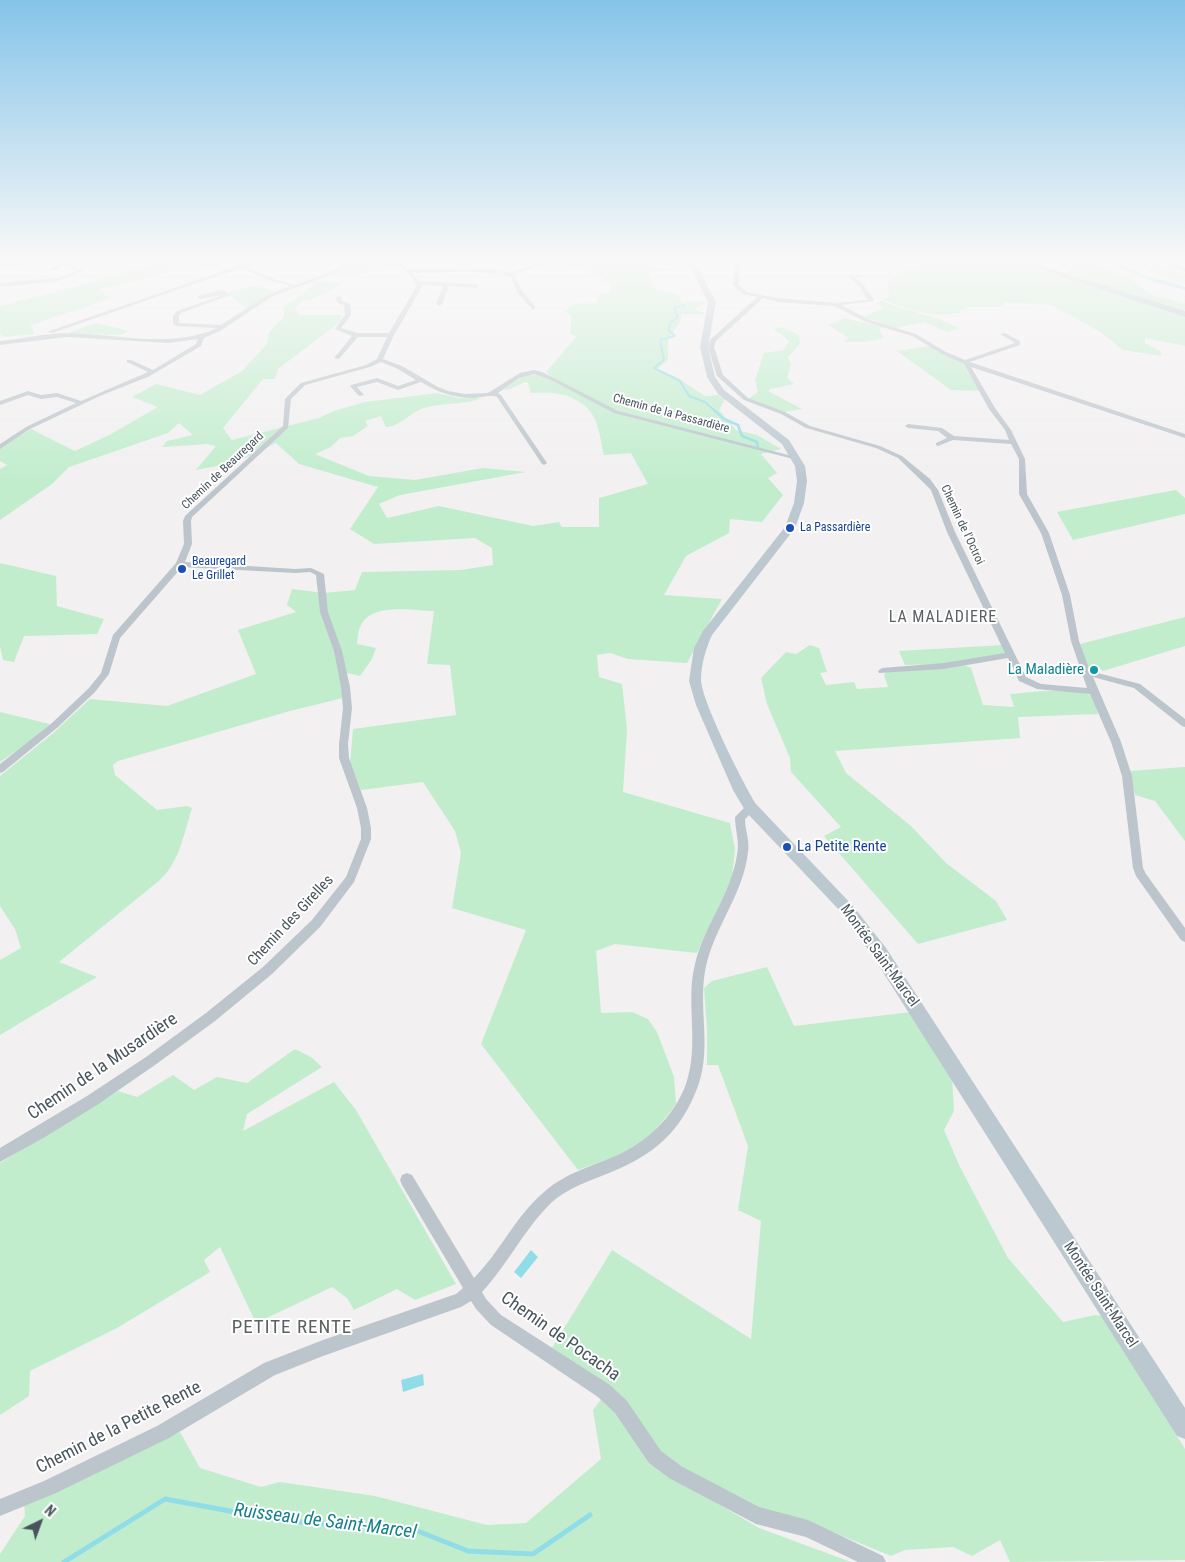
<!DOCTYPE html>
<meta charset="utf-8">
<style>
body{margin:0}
#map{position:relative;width:1185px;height:1562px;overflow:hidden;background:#f2f0f0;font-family:"Roboto Condensed",sans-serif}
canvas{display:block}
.north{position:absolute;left:15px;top:1497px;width:50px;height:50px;-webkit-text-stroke:4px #fff;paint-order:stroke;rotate:42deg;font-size:14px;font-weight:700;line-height:20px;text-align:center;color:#49555c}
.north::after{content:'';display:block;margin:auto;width:18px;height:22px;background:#49555c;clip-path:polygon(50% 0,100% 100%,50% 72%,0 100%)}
</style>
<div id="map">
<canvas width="1185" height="1562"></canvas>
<div class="north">N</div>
</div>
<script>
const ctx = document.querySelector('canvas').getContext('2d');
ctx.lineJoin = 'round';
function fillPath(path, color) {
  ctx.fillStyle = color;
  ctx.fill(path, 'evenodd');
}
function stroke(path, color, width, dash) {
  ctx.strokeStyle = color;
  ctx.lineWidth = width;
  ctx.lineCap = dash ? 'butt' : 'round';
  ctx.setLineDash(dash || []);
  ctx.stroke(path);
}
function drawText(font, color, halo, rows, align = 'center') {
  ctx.font = font + ' "Roboto Condensed",sans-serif';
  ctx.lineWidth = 4;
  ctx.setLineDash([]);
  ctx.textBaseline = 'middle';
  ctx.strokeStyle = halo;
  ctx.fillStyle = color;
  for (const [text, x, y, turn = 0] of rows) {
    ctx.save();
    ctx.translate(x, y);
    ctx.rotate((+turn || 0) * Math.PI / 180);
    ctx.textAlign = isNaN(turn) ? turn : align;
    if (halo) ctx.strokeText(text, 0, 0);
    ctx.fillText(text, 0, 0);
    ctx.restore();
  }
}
fillPath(new Path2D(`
 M156,262H230L207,269L193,266L98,290L111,298L31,325L34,334L5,337L0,334V306L90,283Z
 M352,262H394L399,266L354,275H331Z
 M565,262H641L656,268L672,269L673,271L649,272L654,289L677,294L682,302L703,301L704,304L695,309L706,314H681V320L668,341V360L657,369L676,377L705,396L718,395L725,399L719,410L736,430L757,435L781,449L761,454L777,473L768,478L783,495L762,522L730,519L729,533L686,556L664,595L722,599L687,663L628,659L610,653L597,655L599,677L622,684L627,729L623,792L730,823L735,849L732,878L697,953L615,944L596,951L601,1013L632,1012L648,1019L657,1032L674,1077L676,1104C644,1148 629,1152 578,1170L481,1044L526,930L452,908L461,853L455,831L423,782L361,790L350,763L353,729L456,715L450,665L427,664L434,611C413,611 373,602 361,625C358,630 358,638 357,644L376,648L372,659L360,676L339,671L343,698L290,711L118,761L113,765L115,775L157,810L187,806L192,808C184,833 180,861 160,880L59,962L97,977L0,1035V960L21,948L15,929L0,906V776L52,734L90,699L167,706L256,674L238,630L296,612L287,605L292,589L324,593L355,590L362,572L461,570L493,565L492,548L475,538L374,544L350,529L378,487L299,464L276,443L237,462L196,470L216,446L207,444L162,447L167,441L193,435L179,423L168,433L69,467L52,484L0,520V469L7,465L0,461V448L31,429L75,451L111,434L158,407L132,397L156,384L200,395L242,371L266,345L270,331L284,317V307L315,285L310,282C314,281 336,282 341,283C335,293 318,294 309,301L302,300L295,309L298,315H342L340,322L278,369L275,379H263L223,428L232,440L319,418L334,411L365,402L438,393L459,398H481C471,404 439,403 424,408C410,412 400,427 386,427L381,416L365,421L368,426L353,436L340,438L331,447L315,454L369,476L415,480L483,468L526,472L400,495L379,504L387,518L439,506L533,526L559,522L562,527H599V498L648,484L631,453L604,455C601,443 599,424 592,414C579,394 552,391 531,393L528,383L525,382L510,389L503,390C523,374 528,371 553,378L546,372L577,336L570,334L572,316L564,311L575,304L597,303L599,294L610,293L612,286C605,278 589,270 579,268C572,266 566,268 559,265Z
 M926,262H1055L1032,265L1185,317V346L1145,338V343L1160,351L1162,356L1123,350L1102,333L1052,305L1002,302L1004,307H968L960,311L961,313C926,317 915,311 883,300L889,297L888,283L892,276Z
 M1061,262C1071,262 1080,261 1089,262C1101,264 1144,283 1148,294L1185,303V310L1170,308L1067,273Z
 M1132,262H1148L1185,274V284L1127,264Z
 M258,285L274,291L247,309L228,293Z
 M881,301C907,311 935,315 959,328L947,332L924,322L895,328L864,317L884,307L877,304Z
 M844,318L883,327L879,329L884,338L865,342H844L849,338L828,325Z
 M96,323L129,331L120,335L69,333Z
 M782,327L799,335L800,344L788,357L791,364L787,378L794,384L770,389L768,391L802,409L784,412L748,399L758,392L755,380L764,353L784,350L789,341L774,329Z
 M930,346L962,362L980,391L951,390L897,351Z
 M1176,490L1185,498V514L1073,540L1057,512Z
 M0,563L56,576L57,606L104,619L97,634L24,636L14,662L3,660L0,646Z
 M1185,617V646L1103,671L1098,667L1087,666L1080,644Z
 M810,645L819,648L827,672L820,673L826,685L854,682L857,689L888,687L884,675L886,672L950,668L964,665L971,668L983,705L1014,707L1010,694C1033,692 1072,686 1093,696L1098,714L1018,717L1020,738L835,751L846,773L911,826L946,863L996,901L1007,920L918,944L824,836L841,827L791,772L790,758L767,704L761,678L786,652L796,654Z
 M1003,645L1006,652L1004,654L946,664L905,665L899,651Z
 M0,712L50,724L35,738L0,762Z
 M1185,767V841L1155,801L1135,795L1129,771Z
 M767,967L794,1026L911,1012L952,1077L954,1111L944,1130L960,1167L1008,1258L1063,1322L1095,1315L1103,1316L1185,1449V1560L1010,1562L1000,1540L972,1556L953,1547L905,1550L891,1556L808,1522L774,1514L740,1501L682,1468L662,1453L609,1385L552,1348L612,1250L751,1339L761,1221L738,1210L748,1146L718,1065H707V1029L704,988L712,981Z
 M295,1049L311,1057L322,1067L247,1114L243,1131L334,1082L356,1110L456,1284L415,1300L397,1289L354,1310L347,1298L332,1287L256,1323L220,1247L204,1260L210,1272L117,1328L30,1371L29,1396L0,1415V1163L118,1091L137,1097L173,1075L194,1090L217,1077L247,1083Z
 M602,1398L619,1415L664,1472L759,1528L851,1562H0V1554L25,1516L24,1503L180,1432L200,1468L261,1487L280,1482L375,1496L487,1525L526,1523L601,1459L593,1410Z`), '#c1edcd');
fillPath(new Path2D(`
 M1104,262H1116L1145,275L1185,287V290L1157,283Z
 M531,1250L538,1257L521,1278L514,1272Z
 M423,1374L424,1385L403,1392L401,1380Z`), '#91dde7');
stroke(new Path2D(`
 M685,305L674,308L678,317L671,322L668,330L675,336L660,340L664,360L654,368L680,381L689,396L705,402L715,411`), '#91dde7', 2);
stroke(new Path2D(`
 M714,410L724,419L738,425L742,436L757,442L758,448`), '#91dde7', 2.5);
stroke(new Path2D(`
 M64,1562L165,1499L284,1521L415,1530L468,1551L533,1554L590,1515`), '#91dde7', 5);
fillPath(new Path2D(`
 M23,262H47L0,268V264Z
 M62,262H69L84,271L58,281L0,287V283L57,278L77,271L65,265L55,270L50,269Z
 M249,262H257L246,267L275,279L295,285L333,271L346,262H352L337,273L273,296L220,331L204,338L201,346L148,377L102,395L30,429L0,449V444L26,427L76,403L57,397L41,399L28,395L0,405V401L28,391L41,395L57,393L81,401L148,372L127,362V360H131L153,370L196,344L198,339L168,343L67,337L0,345V341C22,339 46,333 69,333C117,334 171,349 217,328L176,326L173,324V316L177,311L223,295L200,299L198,298V296L222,290L230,295L181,313L179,316V323L221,325L269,294L290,286L271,281L241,268L52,333L47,332Z
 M395,262H401L409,270L492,269L510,273L541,262H549L514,275L523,292L536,308L533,310L517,292L512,278C492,268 437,273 413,273L419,281L476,284L479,286L476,288L449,286L442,304L439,306L436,304L443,286L421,285L422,287L394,335L383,359L402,366L438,387L448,391L465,394L488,393L520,373L534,370L542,372L618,411L800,458L797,460L614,413L549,379L534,374L519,378L498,393L501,395L547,463L544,465L542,464L497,397C490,394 481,398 473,398C454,398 437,392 421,382L398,390L377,382L357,387L364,395L359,396L350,386L351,385L377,378L398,386L416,380L398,369L381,362L370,367L305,385L291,399L288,428L192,517L191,521L192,544L185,562L295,569L311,568L324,574L328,612L342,651L350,687L352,708L348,744L349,758L367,808L371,828V839L354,882L320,927L272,974L215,1021L155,1065L97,1105L45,1137L0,1162V1148L87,1096L146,1057L206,1013L263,967L312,920L346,877L361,839V828L357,808L339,758V744L343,708L341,687L334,651L320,612L316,575L310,572L295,573L182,567L120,638L109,674L95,692L58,727L3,772L0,773V764L52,723L89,688L101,673L113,635L176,563L184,544L183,521L185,516L283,426L285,399L301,383L366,365L377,359L387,337H358L339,359L334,358L352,336L335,329L345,315L344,305L337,303L336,297L341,296L342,301L350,304L351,315L341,328L357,333H389L416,287L412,277Z
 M735,262H740L739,285L747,292L777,298L836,303L868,300L859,286L847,276L850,274L862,275V277L855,278L863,284L874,299L873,301L841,305L870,320L916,334L946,352L965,360L1015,343L1000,334L1005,333L1020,341V345L970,362L1185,434V438L971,367L995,408L1011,430L1025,459L1027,494L1049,533L1070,595L1079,641L1090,671L1140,684L1185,719V727L1182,726L1134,688L1093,677L1121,742L1132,776L1143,868L1146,874L1185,928V942L1181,940L1136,876L1133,868L1122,776L1111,742L1090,694L1037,689L1019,681L1008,658L944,669L879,673L878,671L882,668L944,663L1005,653L947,532L931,490L924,483L898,458L876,448L806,428L781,414L744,400L717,376L708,347L710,340L757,297L743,294L733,285ZM763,298L777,302L834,306L866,322L912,336L942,354L964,364L989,409L1005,430L1009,440L954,436L942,428L908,424L905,426L908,428L938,431L947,438L936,443V445L938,446L953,440L1011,444L1019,459V494L1041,533L1062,595L1071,641L1087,688L1041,684L1026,677L955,532L938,490L930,479L902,456L880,446L810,426L785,412L748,398L723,375L714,347L716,341Z
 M751,804L755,805L756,808L745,819C745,830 750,841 748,852C744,891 717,924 707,962C696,1003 713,1045 698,1086C681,1132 654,1155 609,1173C589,1181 568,1188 552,1202C525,1228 508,1264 482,1292L486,1299L501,1315L610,1385L627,1401L661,1451L681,1466L759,1507L808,1520L883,1556L886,1562H858L806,1537L756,1524L669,1478L649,1463L615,1413L598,1397L491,1325L476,1309L471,1301L461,1307L323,1356L275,1375L169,1438L56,1493L0,1516V1499L44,1481L157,1426L264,1363L323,1340L456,1294L463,1288L402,1185L400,1180L402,1175L407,1173L412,1175L474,1278C500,1252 515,1217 543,1193C562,1175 589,1167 613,1157C645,1144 674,1117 686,1084C700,1042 685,1004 695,964C704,926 731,894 737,855C740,842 735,830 735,817L747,805Z`), '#bcc5cb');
fillPath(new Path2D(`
 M688,262H695L716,302L708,347L715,377L724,390L789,440L805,466L807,481L804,503L795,528L712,635C706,648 701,665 701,680C702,702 743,783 756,804L853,906L886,948L1185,1408V1439L1177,1436L874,958L843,914L746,812L733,790L696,705L689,681L694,648L703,631L785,527L794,503L797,481L795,466L782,444L718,394L707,377L700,347L708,302Z
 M1156,262H1168L1185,268V272Z`), '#bcc8d0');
fillPath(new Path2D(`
 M1033,263L1185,311V317L1033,267Z`), '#b1c2cc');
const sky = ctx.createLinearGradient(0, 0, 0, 481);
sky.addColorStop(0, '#85c4e8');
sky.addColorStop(0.54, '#f9f8f8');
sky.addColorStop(1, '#f9f8f800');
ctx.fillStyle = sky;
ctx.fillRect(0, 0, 1185, 481);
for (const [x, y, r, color] of [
 [790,528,5,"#1a4fb4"],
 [182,569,5,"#1a4fb4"],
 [1094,670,5,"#0f9aa8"],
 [787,847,5,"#1a4fb4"]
]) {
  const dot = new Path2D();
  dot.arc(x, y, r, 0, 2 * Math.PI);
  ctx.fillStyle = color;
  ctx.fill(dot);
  stroke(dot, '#fff', 2);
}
drawText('12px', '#49555c', '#fff', [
 ["Chemin de la Passardière",671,414,15],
 ["Chemin de Beauregard",223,471,-43],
 ["Chemin de l'Octroi",962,525,65]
]);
drawText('12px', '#164399', '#fff', [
 ["La Passardière",800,528],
 ["Beauregard",192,562],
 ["Le Grillet",192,576]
], 'left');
drawText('15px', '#0d838f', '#fff', [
 ["La Maladière",1084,670]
], 'right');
drawText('15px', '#164399', '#fff', [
 ["La Petite Rente",797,847]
], 'left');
drawText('15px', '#49555c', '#fff', [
 ["Chemin des Girelles",291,921,-47],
 ["Montée Saint-Marcel",879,956,54],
 ["Montée Saint-Marcel",1100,1295,57]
]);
ctx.letterSpacing = '1px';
drawText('16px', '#5c6164', '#fff', [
 ["LA MALADIERE",943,618]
]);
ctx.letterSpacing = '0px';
drawText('18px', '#49555c', '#fff', [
 ["Chemin de la Musardière",103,1067,-34],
 ["Chemin de Pocacha",560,1337,35],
 ["Chemin de la Petite Rente",119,1428,-27]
]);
ctx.letterSpacing = '1px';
drawText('19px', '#5c6164', '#fff', [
 ["PETITE RENTE",292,1328]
]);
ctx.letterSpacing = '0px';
drawText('italic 19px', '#14808c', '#fff', [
 ["Ruisseau de Saint-Marcel",325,1522,7]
]);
</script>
